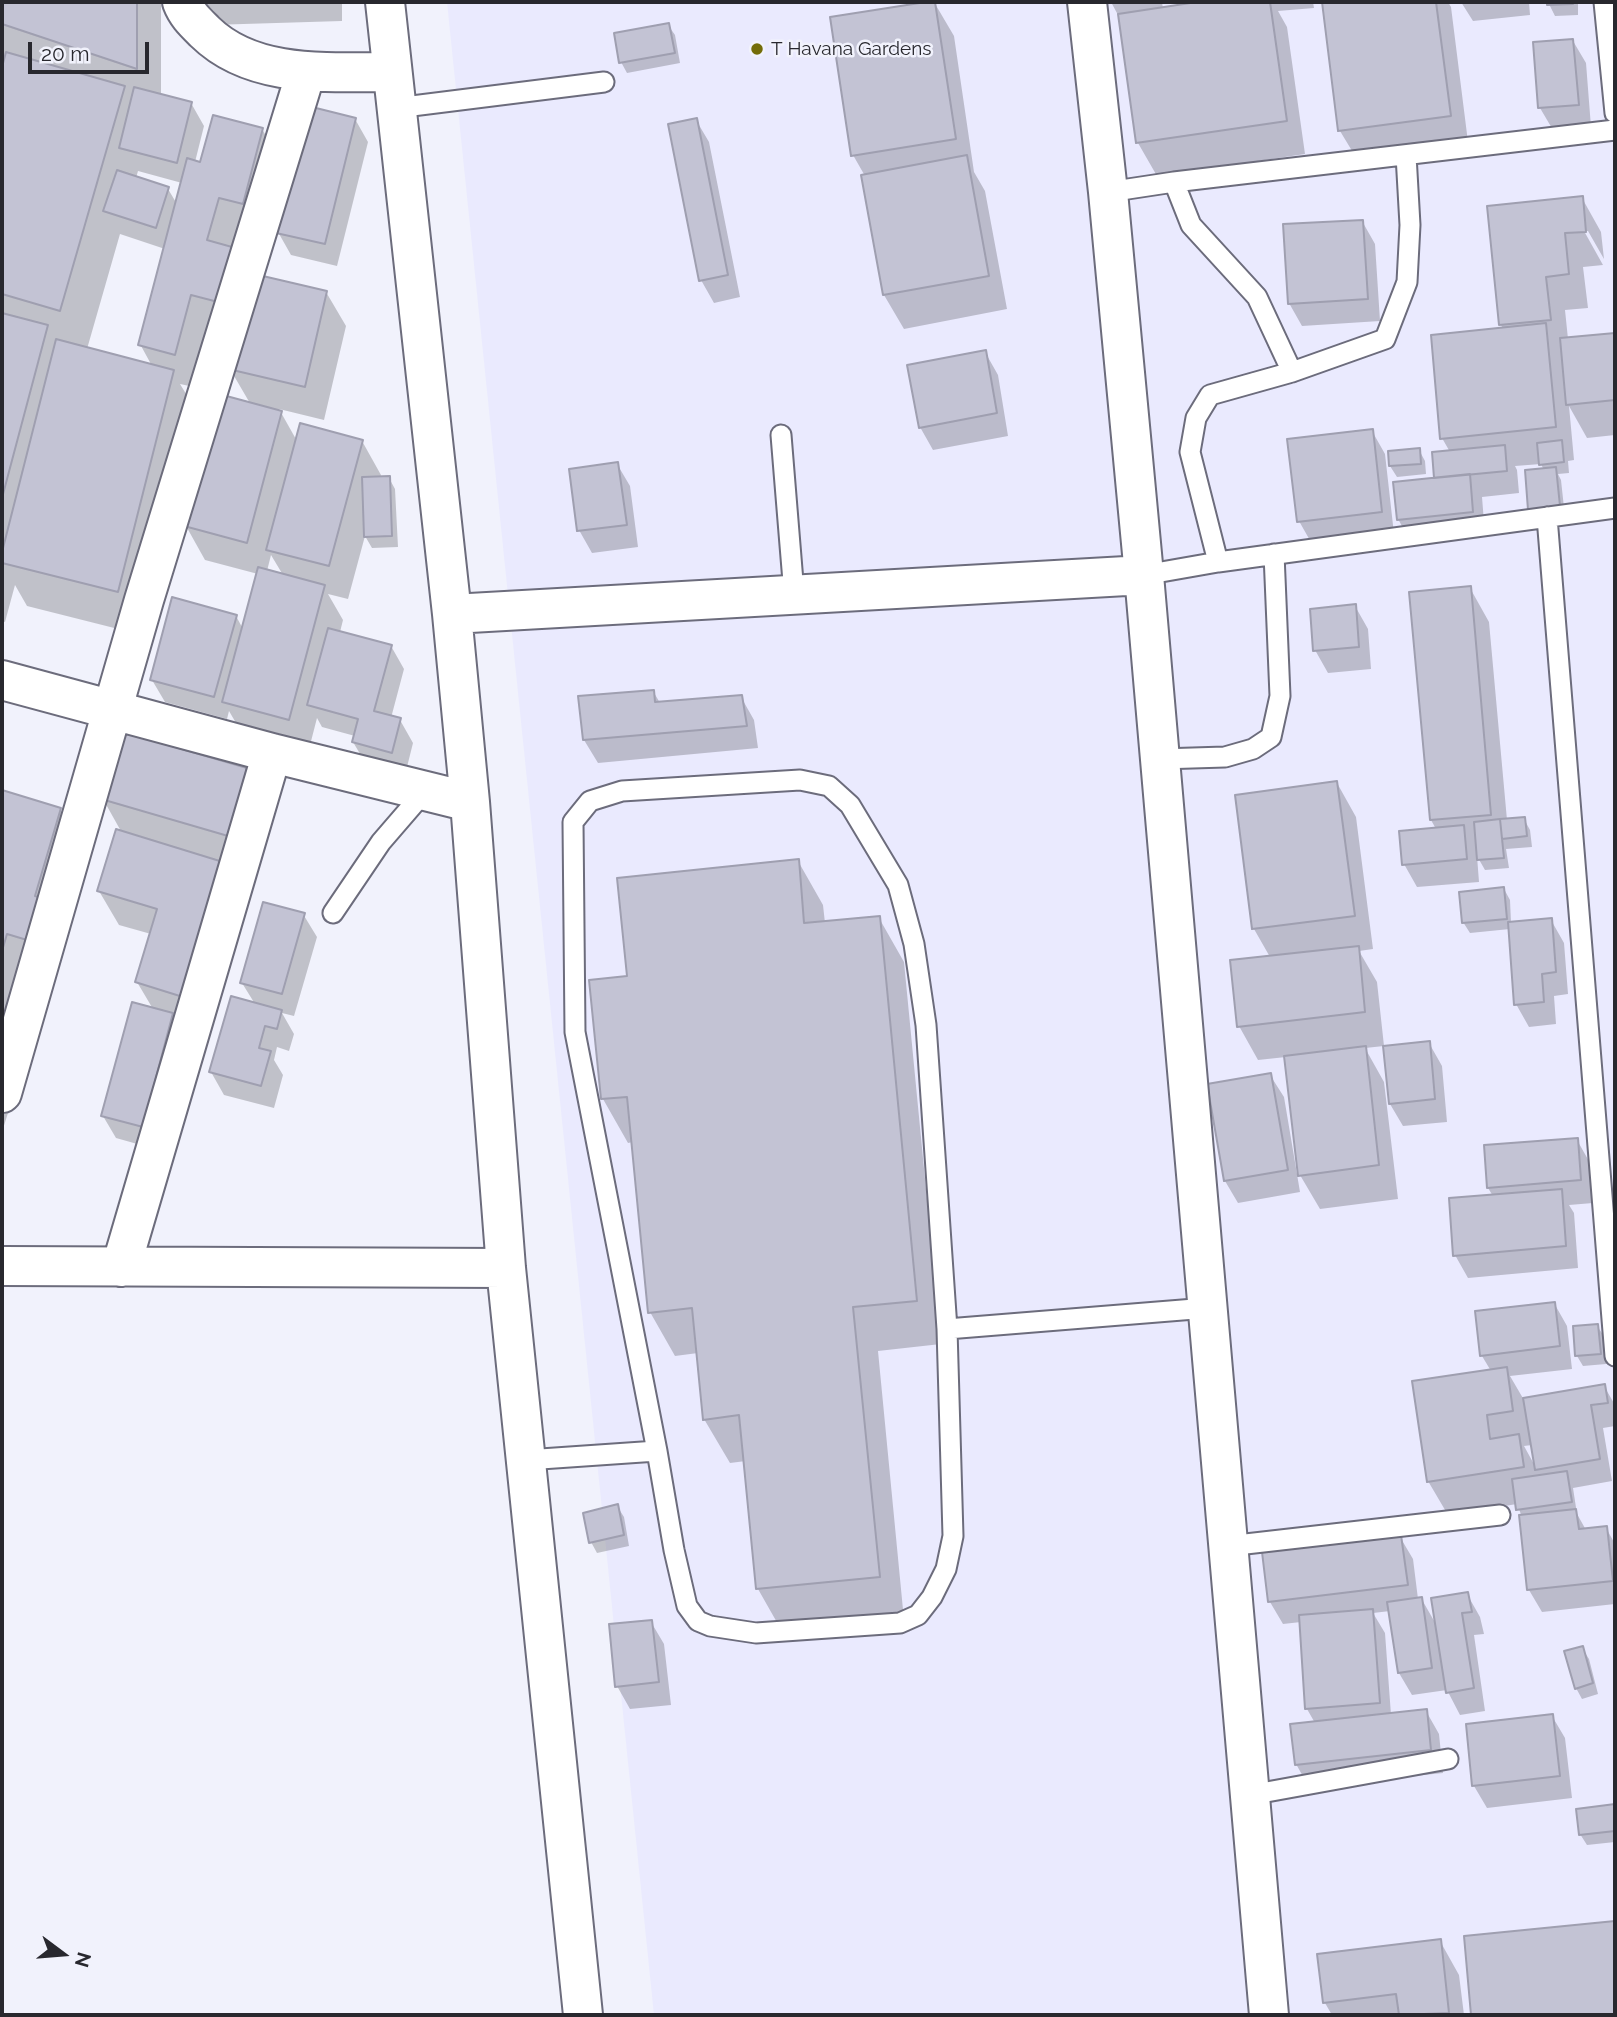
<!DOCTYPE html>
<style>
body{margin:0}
#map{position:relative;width:1617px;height:2017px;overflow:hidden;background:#f1f2fc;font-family:Raleway,sans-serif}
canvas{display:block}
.frame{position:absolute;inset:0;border:4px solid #28282e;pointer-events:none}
.north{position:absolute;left:28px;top:1919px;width:70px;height:70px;-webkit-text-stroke:5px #f1f2fc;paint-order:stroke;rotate:106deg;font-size:19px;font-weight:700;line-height:28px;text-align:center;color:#28282e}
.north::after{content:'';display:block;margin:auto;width:24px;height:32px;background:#28282e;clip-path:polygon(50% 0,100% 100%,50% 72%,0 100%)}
.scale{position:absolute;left:28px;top:42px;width:121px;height:32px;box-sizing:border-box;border:4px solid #28282e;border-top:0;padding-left:9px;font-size:21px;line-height:24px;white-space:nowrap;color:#28282e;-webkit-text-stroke:5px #f1f2fc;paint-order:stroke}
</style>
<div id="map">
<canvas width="1617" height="2017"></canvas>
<div class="frame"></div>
<div class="north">N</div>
<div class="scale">20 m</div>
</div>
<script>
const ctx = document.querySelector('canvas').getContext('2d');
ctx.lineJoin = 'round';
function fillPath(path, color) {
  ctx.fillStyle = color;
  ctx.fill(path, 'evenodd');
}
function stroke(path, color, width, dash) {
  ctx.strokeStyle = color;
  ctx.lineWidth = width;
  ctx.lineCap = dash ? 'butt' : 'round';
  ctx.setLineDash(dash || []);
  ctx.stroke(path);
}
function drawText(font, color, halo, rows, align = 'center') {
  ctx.font = font + ' Raleway,sans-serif';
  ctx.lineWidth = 5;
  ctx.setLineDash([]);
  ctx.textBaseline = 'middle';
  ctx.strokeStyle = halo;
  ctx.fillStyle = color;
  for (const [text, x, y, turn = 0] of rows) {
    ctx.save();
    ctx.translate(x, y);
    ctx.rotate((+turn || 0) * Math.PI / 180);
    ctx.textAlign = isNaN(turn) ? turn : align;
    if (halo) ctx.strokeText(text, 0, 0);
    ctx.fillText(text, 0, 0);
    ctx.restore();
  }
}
fillPath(new Path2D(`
 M447,2H1615V2015H654Z`), '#eaeafe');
fillPath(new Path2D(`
 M2,2H161V96L191,103L204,126L195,162L201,164L262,129L282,163L250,281L326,292L346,326L324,420L279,409L297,441H362L381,475L380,478H389L395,489L398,547L372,548L365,536L348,599L328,594L343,620L340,632L391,646L404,669L391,718L400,720L413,743L405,775L366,764L353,742L355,736L322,727L317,718L308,753L243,735L229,711L227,719L165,702L152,680L236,616L243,629L258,574L205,560L186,526L251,405L230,369L194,387L180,384L199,415L142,635L27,606L15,585L5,622L2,621V73L5,60L2,59ZM138,171L182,183L177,204L168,189L136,178ZM120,234L165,249L140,344L152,366L87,349ZM271,555L283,575L267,571Z
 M198,2H342V21L211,25Z
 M934,2L954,36L974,172L985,191L1007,309L904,329L884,295L863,177L865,176L853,155Z
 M1111,2H1162L1163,9L1209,2H1313L1314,8L1278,11L1287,27L1305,154L1157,176L1138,143L1118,15Z
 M1323,2H1448L1451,7L1469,150L1360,164L1340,131Z
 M1461,2H1529L1530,15L1473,21Z
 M1548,2H1578V15L1555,16Z
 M668,25L675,35L680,63L627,73L621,62Z
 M1573,41L1586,63L1591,127L1553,130L1540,108Z
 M355,119L368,142L337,266L291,255L278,232Z
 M696,120L709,142L740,297L714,303L701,280Z
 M1582,198L1601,232L1604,259L1588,231H1584L1603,265L1583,267L1588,308L1565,310L1568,339L1615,334V435L1587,438L1569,406L1574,460L1568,461L1569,473L1558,474L1561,480L1565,517L1536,520L1529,509L1544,470L1541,464L1515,466L1517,470L1519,493L1482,497L1485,535L1411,542L1398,519L1436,480L1450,452L1442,438L1503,329L1501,325L1489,208Z
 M1362,221L1375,244L1380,321L1302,326L1289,303Z
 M985,352L998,375L1008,436L933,450L920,427Z
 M1372,431L1385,454L1394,534L1312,544L1299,521Z
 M1419,450L1425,461L1426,474L1397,477L1390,466V452Z
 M617,464L630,486L638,547L592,553L579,530Z
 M1470,588L1489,622L1507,820L1524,819L1530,830L1532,847L1506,849L1509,868L1485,870L1477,856L1479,882L1417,887L1404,864L1436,829L1431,820L1411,594Z
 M1355,606L1368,629L1371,669L1328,673L1315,650Z
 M653,691L660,703L741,697L754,720L758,748L598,763L584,740L579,697Z
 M246,769L265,803L155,1149L116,1138L103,1116L153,1009L137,982L151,934L119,925L99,891L122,833L103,799Z
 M1337,783L1356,817L1373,949L1359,951L1377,982L1384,1046L1365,1048L1384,1082L1398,1199L1320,1209L1300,1175L1286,1057L1258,1060L1239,1026L1270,957L1254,929L1236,797Z
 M2,792L60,809L80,843L57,917L68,936L56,976L26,967L2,1039Z
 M798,861L823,905L825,923L879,918L904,962L941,1344L878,1351L904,1620L783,1633L758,1589L746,1461L730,1463L704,1419L698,1353L675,1356L650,1312L633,1142L628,1143L603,1099L629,978Z
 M1504,889L1510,900L1511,923L1551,920L1564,943L1568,994L1554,996L1556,1024L1529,1027L1516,1004L1510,929L1470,933L1463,922Z
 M303,914L317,937L294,1016L282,1013L294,1034L289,1051L277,1047L274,1060L283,1075L274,1108L224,1095L211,1072L255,1004L242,983Z
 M1429,1043L1442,1066L1447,1122L1403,1126L1390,1104Z
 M1270,1075L1284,1097L1300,1192L1238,1203L1225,1181Z
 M2,1077L13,1097L2,1132Z
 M1577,1140L1590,1163L1593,1203L1569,1205L1574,1213L1578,1268L1468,1278L1455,1255L1493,1196L1488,1188Z
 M1554,1303L1567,1326L1572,1369L1510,1376L1524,1400L1604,1386L1615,1405V1426L1603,1428L1612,1481L1573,1488L1577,1514L1586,1530L1606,1528L1615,1544V1604L1542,1612L1529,1590L1522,1517L1517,1504L1448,1515L1428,1481L1491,1371L1482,1356ZM1532,1445L1535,1466L1524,1446Z
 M1597,1326L1604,1336L1606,1364L1583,1366L1577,1356Z
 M617,1506L624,1517L629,1546L597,1553L591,1542Z
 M1400,1537L1413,1559L1418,1599L1421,1598L1437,1626L1467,1594L1480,1617L1484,1634L1474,1635L1485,1711L1460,1715L1447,1690L1412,1695L1399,1673L1390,1611L1373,1613L1385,1633L1391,1715L1426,1711L1439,1734L1443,1773L1309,1787L1296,1764L1315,1723L1307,1709L1301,1622L1283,1624L1270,1602Z
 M651,1622L664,1644L671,1705L630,1709L617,1686Z
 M1582,1648L1589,1659L1598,1694L1582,1699L1576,1688Z
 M1552,1716L1565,1738L1572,1798L1487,1808L1474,1786Z
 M1615,1806V1842L1587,1845L1580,1834L1578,1811Z
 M1615,1923V2015H1473L1466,1938Z
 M1440,1941L1459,1975L1464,2015H1332L1325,2003L1319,1956Z`), '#0003');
const building = new Path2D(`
 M2,2H137V69L2,24Z
 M926,2H935L956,139L851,156L830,17Z
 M1197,2H1270L1287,121L1136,143L1118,14Z
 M1322,2H1436L1451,116L1338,131Z
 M1547,2H1573V4L1547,5Z
 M669,23L675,53L619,63L614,33Z
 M1573,39L1579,105L1538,108L1533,42Z
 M6,52L125,86L60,311L2,294V67Z
 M134,87L192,102L177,163L119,148Z
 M308,106L356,118L325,244L276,233Z
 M213,115L263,128L243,204L219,198L207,240L232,247L218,302L191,295L175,355L138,345L187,158L200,162Z
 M697,118L728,275L699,281L668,124Z
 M967,155L989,276L883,295L861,175Z
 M117,170L169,187L156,228L103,211Z
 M1583,196L1586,232L1565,233L1569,274L1546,277L1551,320L1499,325L1487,206Z
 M1363,220L1368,299L1288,304L1283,224Z
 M250,273L327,291L305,387L228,369Z
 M2,313L48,325L2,498Z
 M1546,323L1556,427L1440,439L1431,335Z
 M1615,333V400L1566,405L1560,338Z
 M56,339L174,370L118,592L2,563V552Z
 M986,350L997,413L919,428L907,365Z
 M219,394L282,411L247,543L184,526Z
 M300,423L363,440L329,566L266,550Z
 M1373,429L1382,512L1297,522L1287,439Z
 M1562,440L1564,462L1539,465L1537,443Z
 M1505,445L1507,471L1434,478L1432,452Z
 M1420,448L1421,464L1389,466L1388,451Z
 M618,462L627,525L577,531L569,469Z
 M1556,467L1560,506L1528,510L1525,470Z
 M1470,474L1473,512L1397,520L1393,482Z
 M390,476L392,536L364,537L362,477Z
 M258,567L325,585L289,720L222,702Z
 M1471,586L1491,815L1430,820L1409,592Z
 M172,597L237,615L214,697L150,680Z
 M1356,604L1359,647L1313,651L1310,609Z
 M328,628L392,645L374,711L401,718L392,753L352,742L358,719L307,705Z
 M654,690L655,702L742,695L747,726L583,740L578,696Z
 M120,731L247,768L228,836L101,799Z
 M1337,781L1355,916L1252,929L1235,795Z
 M2,790L61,808L35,896L49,900L37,943L7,934L2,951Z
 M1525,817L1527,836L1502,839L1500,819Z
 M1500,819L1504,858L1477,860L1474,822Z
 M1464,825L1467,859L1402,865L1399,831Z
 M116,829L223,862L183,997L135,982L157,909L97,891Z
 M799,859L804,923L880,916L917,1301L853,1307L880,1577L756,1589L739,1415L703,1420L692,1308L648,1313L627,1097L601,1099L589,980L627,976L617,878Z
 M1504,887L1507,919L1462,923L1459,892Z
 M263,902L305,913L282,994L240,983Z
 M1552,918L1556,972L1542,974L1544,1002L1514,1005L1508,922Z
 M1359,946L1365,1012L1237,1027L1230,960Z
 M231,996L282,1010L277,1029L265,1026L259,1048L271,1051L261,1086L209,1072Z
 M132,1002L173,1013L143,1127L101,1116Z
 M1430,1041L1435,1099L1389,1104L1383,1046Z
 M1366,1046L1379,1165L1298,1176L1284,1056Z
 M1271,1073L1288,1170L1224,1181L1207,1084Z
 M1578,1138L1581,1180L1487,1188L1484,1145Z
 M1562,1189L1566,1246L1453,1256L1449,1198Z
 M1555,1302L1560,1346L1480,1356L1475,1311Z
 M1598,1324L1601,1354L1575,1356L1573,1326Z
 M1507,1367L1513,1411L1487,1415L1490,1439L1519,1434L1524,1467L1427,1482L1412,1381Z
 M1605,1384L1608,1403L1591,1405L1600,1459L1535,1470L1523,1398Z
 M1567,1471L1572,1502L1516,1510L1512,1479Z
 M618,1504L624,1535L589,1543L583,1513Z
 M1576,1509L1579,1529L1607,1526L1613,1581L1527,1590L1519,1515Z
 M1401,1535L1408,1585L1268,1602L1262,1552Z
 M1468,1592L1472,1612L1462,1613L1474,1688L1446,1693L1431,1598Z
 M1422,1597L1432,1668L1398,1673L1387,1602Z
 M1373,1609L1380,1703L1305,1709L1299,1615Z
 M652,1620L659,1682L615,1687L609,1624Z
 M1583,1646L1593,1683L1575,1689L1564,1651Z
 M1427,1709L1431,1750L1295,1765L1290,1724Z
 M1553,1714L1560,1776L1472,1786L1466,1724Z
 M1615,1804V1831L1579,1835L1576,1809Z
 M1615,1921V2015H1471L1464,1936Z
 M1441,1939L1449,2013L1399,2015L1396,1994L1323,2003L1317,1954Z`);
fillPath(building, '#c3c3d4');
stroke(building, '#9f9fb0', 2);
const lane = new Path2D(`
 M1604,2L1615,113
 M396,108L604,82
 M1174,182L1191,225L1257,297L1292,372
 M1108,192L1174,182L1615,130
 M781,435L794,594
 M1547,517L1615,1356
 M1218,562L1190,452L1196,418L1210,395L1292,372L1385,339L1407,282L1410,225L1406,155
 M1144,575L1218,562L1615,508
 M1160,759L1225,757L1253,749L1271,737L1280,696L1274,554
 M800,780L829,786L850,805L898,885L914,944L926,1025L947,1329L953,1536L946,1569L932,1597L918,1615L900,1623L756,1633L710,1626L698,1621L687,1606L674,1550L657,1451L575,1032L573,822L590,801L622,791Z
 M333,913L381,842L425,791
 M947,1329L1207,1308
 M526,1460L657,1451
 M1228,1546L1500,1515
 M1250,1795L1448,1759`);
const street = new Path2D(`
 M182,2C187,15 195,22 205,32C253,79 329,72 392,72
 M385,2L452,614L470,802L506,1268L583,2015
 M1087,2L1108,192L1144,575L1269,2015
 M452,614L1144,575
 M2,680L272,753L470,802
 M2,1093L144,600L306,72
 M2,1266L506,1268
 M121,1267L272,753`);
stroke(lane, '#6c6c7c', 23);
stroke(street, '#6c6c7c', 42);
stroke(lane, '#fff', 19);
stroke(street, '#fff', 38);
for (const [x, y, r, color] of [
 [757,49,7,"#736c08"]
]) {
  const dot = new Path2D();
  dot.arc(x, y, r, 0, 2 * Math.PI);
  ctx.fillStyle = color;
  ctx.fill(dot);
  stroke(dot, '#f1f2fc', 2.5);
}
drawText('19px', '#28282e', '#f1f2fc', [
 ["T Havana Gardens",771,49]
], 'left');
</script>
